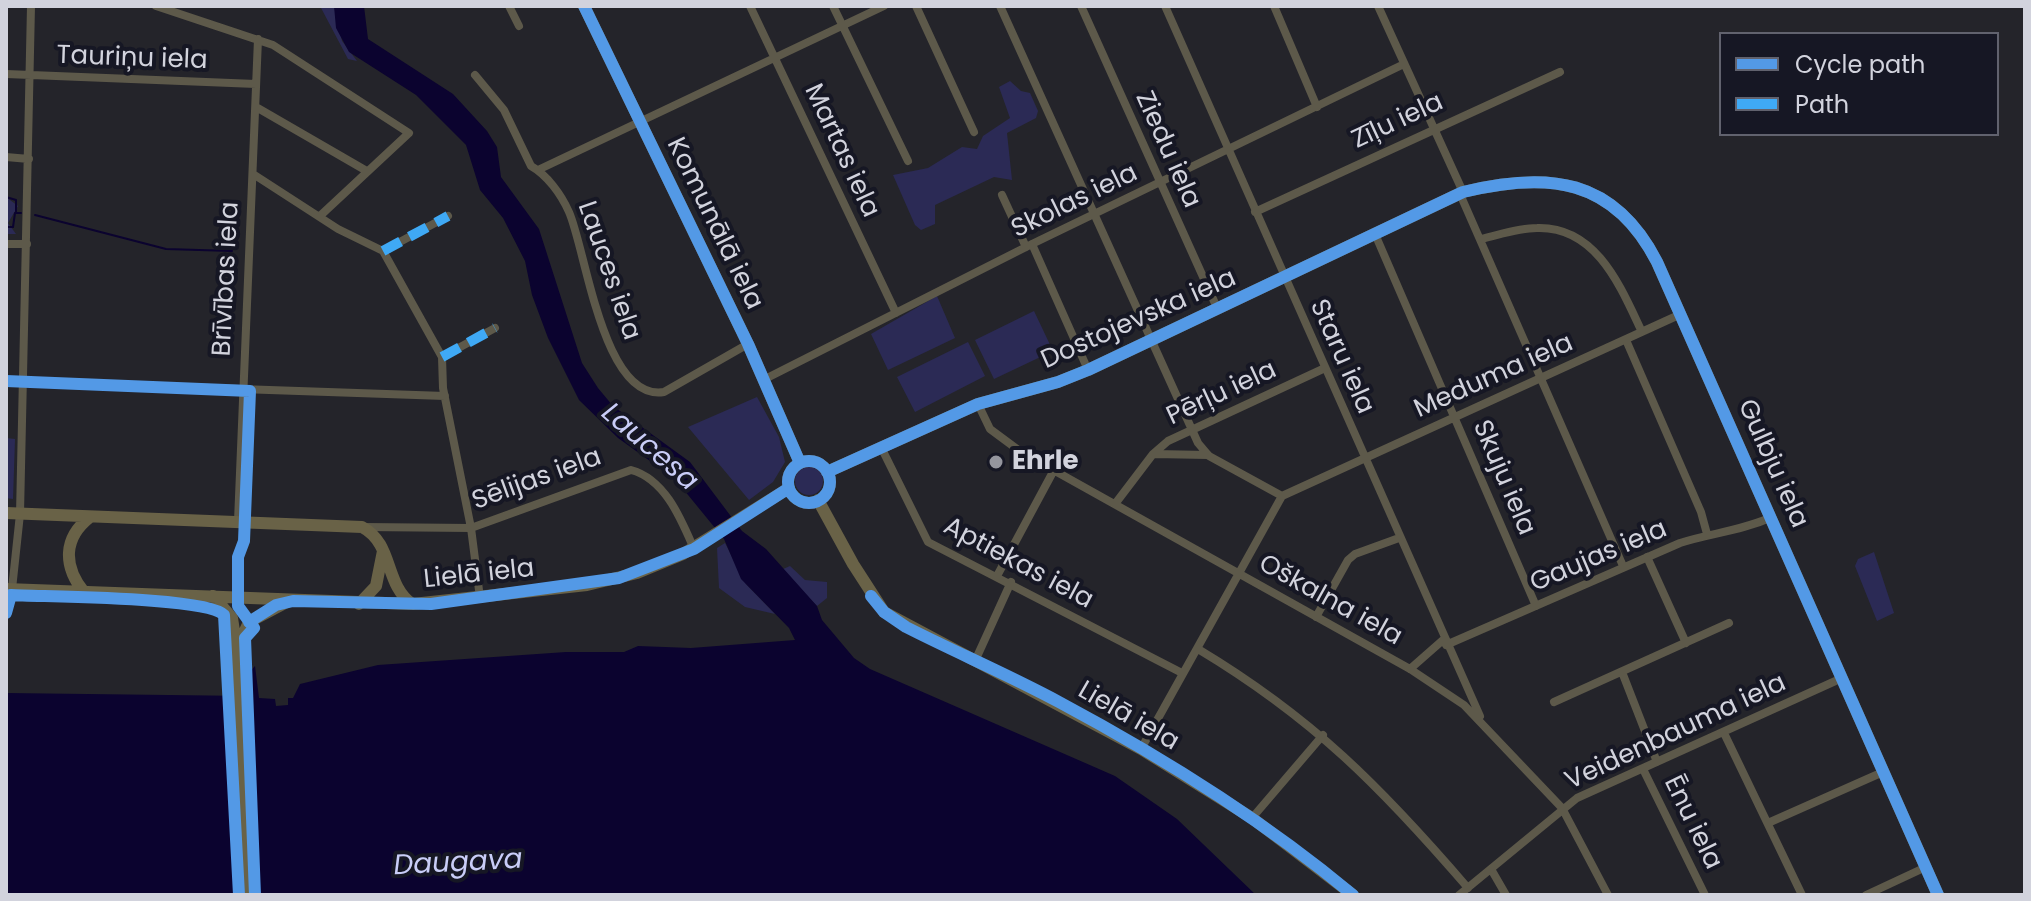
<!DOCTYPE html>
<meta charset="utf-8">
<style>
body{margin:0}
#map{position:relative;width:2031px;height:901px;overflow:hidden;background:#24242a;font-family:Poppins,sans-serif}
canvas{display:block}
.frame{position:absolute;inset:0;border:8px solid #d2d3dd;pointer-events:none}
.legend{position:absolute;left:1719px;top:32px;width:280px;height:104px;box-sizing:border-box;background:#161724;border:2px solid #61626e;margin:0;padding:10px 14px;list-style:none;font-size:24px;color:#d2d3dd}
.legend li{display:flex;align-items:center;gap:16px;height:40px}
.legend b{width:40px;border:2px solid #61626e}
</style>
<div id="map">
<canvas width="2031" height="901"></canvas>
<div class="frame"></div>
<ul class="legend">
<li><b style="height:10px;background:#5399e6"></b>Cycle path</li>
<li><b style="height:10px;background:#3fa9f5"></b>Path</li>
</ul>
</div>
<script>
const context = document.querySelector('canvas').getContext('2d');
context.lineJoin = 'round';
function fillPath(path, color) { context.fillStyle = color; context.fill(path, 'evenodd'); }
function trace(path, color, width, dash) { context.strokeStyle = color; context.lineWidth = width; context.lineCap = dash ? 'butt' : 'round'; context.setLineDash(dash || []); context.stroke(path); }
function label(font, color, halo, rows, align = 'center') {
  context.font = font + ' Poppins,sans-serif'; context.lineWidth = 8; context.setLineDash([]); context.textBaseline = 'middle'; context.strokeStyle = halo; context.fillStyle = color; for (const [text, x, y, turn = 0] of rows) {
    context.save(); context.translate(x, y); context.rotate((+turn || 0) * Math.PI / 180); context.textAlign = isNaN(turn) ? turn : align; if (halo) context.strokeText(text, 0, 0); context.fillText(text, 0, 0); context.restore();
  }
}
fillPath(new Path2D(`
 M320,6H334L342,41L357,61L348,59Z
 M1010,81L1021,91L1030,93L1038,111L1036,118L1007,133L1012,180L994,177L935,205V224L921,230L915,225L893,175L928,168L962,147L977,149L983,136L1010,118L999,87Z
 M6,197L18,206L8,223L16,234H6Z
 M937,296L955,338L888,370L871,334Z
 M1034,311L1053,351L994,379L975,340Z
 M968,342L985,376L915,412L897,377Z
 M757,397L779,437L785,462L773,482L749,500L688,427Z
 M6,438L15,439L13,499L6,498Z
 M795 481a14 14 0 1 1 28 0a14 14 0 1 1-28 0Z
 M725,543L746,584L775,614L745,607L719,588L717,548Z
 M1874,552L1894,613L1877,621L1855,566L1858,559Z
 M790,566L805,580L827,582V598L817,606L781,570Z`), '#2b2a55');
fillPath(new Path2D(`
 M334,6H364L368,39L453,94L487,131L497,147L501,177L539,229L582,363L598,388L613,406L690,462L742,531L766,549L817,606L822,620L854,658L870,669L1115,776L1177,819L1256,895H6V693L249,696L248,674L255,666L259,698L275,699L276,706L288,705V698H293L300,684L378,665L566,652H624L638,646L691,648L795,640L789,628L741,579L724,539L675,479L618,438L579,400L548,338L532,295L525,261L503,218L480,190L466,145L416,95L349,52L336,28Z`), '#0b032f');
fillPath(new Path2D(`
 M247,669L256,895H237L229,694L246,692Z`), '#24242a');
trace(new Path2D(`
 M6,197L16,200V212
 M35,215L166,249L232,251
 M6,227H13L15,213H21`), '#0b032f', 2);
trace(new Path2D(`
 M156,6L273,45L409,133L321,215
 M509,6L519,26
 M750,6L896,313
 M833,6L908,161
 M916,6L974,132
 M1000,6L1198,443L1209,456L1282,496
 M1081,6L1218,310
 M1165,6L1480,716
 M1274,6L1317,107
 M1378,6L1463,192
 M6,74L256,84
 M475,75L504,110L531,166C547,175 561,194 569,212C586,250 603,402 664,392L748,344
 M256,107L365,170
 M6,157L29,159
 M540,169L884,6
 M253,174L338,229L383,251L442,357L443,388L471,528L480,598
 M1460,194L1623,566
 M1002,195L1026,247
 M1255,212L1560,72
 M1375,234L1536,606
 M1481,239C1499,235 1518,228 1537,228C1597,226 1621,288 1642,332
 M6,244H27
 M1032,244L1088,370
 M383,251L448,216
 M1626,340L1701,512L1707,534
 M442,357L495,328
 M765,379L1032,244L1404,64
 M6,381L445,396
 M978,404L990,429L1021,452L1410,669L1464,705L1562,808L1608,895
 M881,447L928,542L1182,673
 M1154,454L1208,455
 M1115,504L1153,454L1168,441L1325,368
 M238,521L258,39
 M363,527L471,528L631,470C665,479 681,519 694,549
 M1647,557L1686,643
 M997,576L1054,470
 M6,613L12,589L20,514L31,6
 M1316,617L1348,560L1355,554L1399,538
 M1446,645L1680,543C1711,533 1741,531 1772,517
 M1198,649C1313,718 1381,787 1468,888
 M975,661L1011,582
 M1410,669L1443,640
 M1622,672L1657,762
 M1554,702L1729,623
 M1724,733L1802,895
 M1141,749L1282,496L1681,314
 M1643,769L1705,895
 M1252,818L1323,735
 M1768,823L1883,772
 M1491,869L1506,895
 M1459,895L1577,798L1842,678
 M1866,895L1926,867`), '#5d594a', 8);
trace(new Path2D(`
 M584,6L748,344L800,463`), '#615c47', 12);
trace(new Path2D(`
 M788 482a21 21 0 1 1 42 0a21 21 0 1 1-42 0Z
 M827,472L978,404L1058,382L1088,370L1463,192C1548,171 1614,178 1657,262L1938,895
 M818,500L853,564L884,612L1141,749L1252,818L1353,895
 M6,513L362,527C394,544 384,584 412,604
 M6,589L413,604L587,585L637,573L683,554L789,488
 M84,592C63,566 63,538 90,517
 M213,596L232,618L237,651L247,895
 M359,604L376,586L383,551
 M239,644L249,622L285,603`), '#696247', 12);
trace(new Path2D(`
 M383,251L448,216
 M442,357L495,328`), '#3fa9f5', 10, [20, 10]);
trace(new Path2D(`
 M584,6L748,344L800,463
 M6,381L250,391L244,541L238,557V606L254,628L245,638L255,895
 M788 482a21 21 0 1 1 42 0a21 21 0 1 1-42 0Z
 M827,472L978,404L1058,382L1088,370L1463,192C1548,171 1614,178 1657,262L1938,895
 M871,596L884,612L906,627C957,653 1009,675 1059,702C1162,757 1263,820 1353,895
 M6,613L11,595C45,597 208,597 224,615L239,895
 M249,622L276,605L293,601L431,604L619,578L694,549L789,488`), '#5399e6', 12);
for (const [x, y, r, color] of [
 [996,462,8,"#95969e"]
]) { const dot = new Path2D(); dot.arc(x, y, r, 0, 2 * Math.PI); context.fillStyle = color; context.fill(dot); trace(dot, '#161724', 3); }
label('26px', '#d2d3dd', '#161724', [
 ["Tauriņu iela",132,59,2],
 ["Zīļu iela",1398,122,-25],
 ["Ziedu iela",1167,150,66],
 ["Martas iela",841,151,65],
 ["Skolas iela",1075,202,-26],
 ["Komunālā iela",714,224,64],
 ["Lauces iela",608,271,71],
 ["Brīvības iela",227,279,-87],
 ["Dostojevska iela",1139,320,-24],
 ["Staru iela",1341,357,66],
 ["Meduma iela",1494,377,-24],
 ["Pērļu iela",1222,394,-25],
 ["Gulbju iela",1772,464,66],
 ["Skuju iela",1503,478,67],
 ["Sēlijas iela",537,480,-20],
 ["Gaujas iela",1599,557,-23],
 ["Aptiekas iela",1018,564,28],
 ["Lielā iela",479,575,-6],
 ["Oškalna iela",1330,601,29],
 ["Lielā iela",1128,717,30],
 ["Veidenbauma iela",1676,733,-25],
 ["Ēnu iela",1692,823,64]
]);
label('bold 26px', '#d2d3dd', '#161724', [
 ["Ehrle",1012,462]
], 'left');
label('italic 28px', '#c9cdf7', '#161724', [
 ["Laucesa",649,448,41],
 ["Daugava",458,864,-3]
]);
</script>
